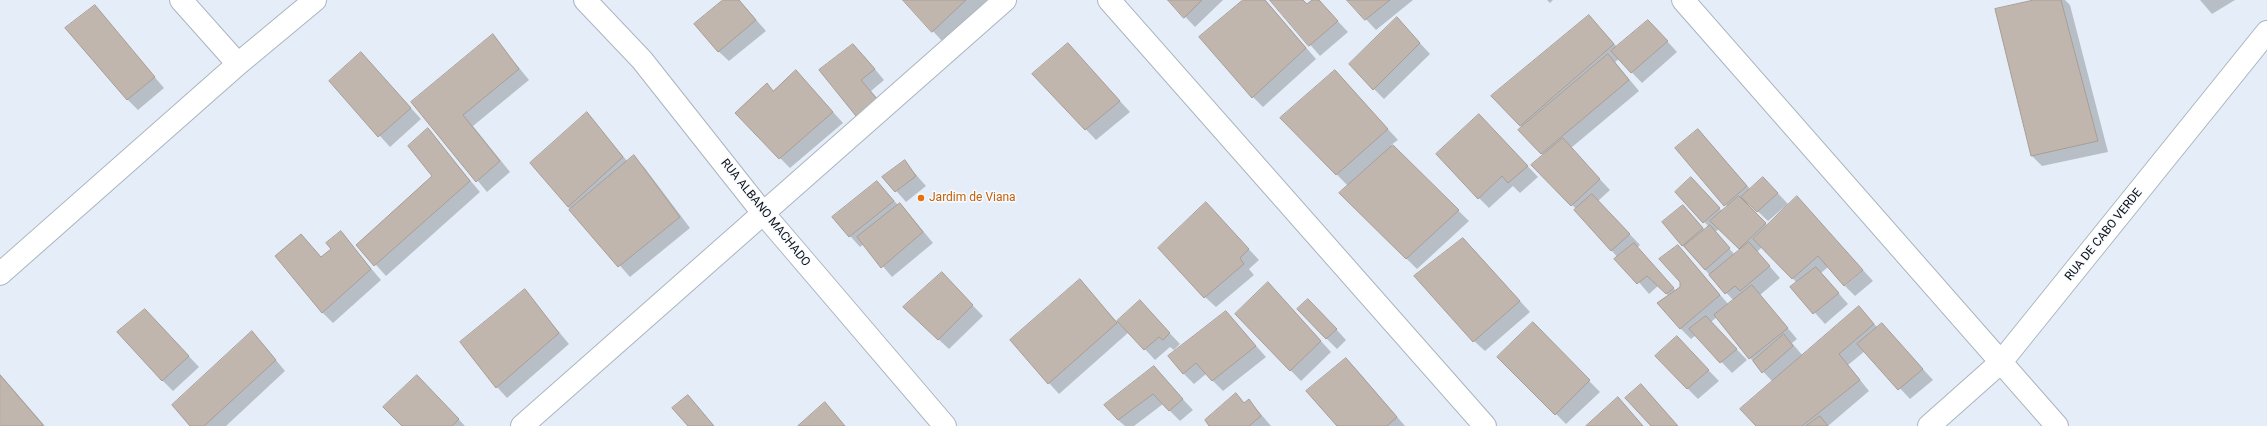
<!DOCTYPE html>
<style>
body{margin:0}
canvas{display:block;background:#e5eef8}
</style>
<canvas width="2267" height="426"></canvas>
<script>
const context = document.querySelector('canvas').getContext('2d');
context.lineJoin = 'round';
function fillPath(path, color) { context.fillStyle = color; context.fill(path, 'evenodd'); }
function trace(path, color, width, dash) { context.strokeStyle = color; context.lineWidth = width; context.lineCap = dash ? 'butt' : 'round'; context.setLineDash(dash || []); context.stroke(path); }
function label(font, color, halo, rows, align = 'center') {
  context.font = font + ' Roboto,sans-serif'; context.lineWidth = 3; context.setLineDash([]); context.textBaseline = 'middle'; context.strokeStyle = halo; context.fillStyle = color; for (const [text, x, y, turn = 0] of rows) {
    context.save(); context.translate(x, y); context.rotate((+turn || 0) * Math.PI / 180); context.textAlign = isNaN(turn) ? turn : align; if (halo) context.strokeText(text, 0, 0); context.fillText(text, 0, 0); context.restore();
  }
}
fillPath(new Path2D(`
 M724,0H739L766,31L729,61L718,51Z
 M904,0H987L943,42Z
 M1169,0H1223L1195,27Z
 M1245,0H1265L1316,59L1263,107L1253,97Z
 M1271,0H1303L1308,5L1313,0H1318L1348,32L1320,56Z
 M1348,0H1413L1376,30Z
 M1547,0H1553L1550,3Z
 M2038,0H2065L2070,5L2108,152L2042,166L2032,156Z
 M2200,0H2235L2212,14Z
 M95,7L164,88L138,110L127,99Z
 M1589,16L1617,47L1658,31L1677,52L1642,83L1619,59L1615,62L1639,91L1571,148L1610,190L1598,201L1640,245L1637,248L1676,291L1681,287L1678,246L1729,305L1734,301L1682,245L1683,206L1705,230L1709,227L1676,192L1701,189L1722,211L1727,207L1698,130L1751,190L1774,189L1788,204L1768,221L1749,203L1747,205L1768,226L1797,198L1828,267L1821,273L1848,304L1825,324L1792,287L1797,283L1762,247L1757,252L1780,278L1760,295L1797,339L1792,343L1803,356L1859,308L1878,328L1892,335L1933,380L1910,399L1865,351L1848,365L1869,391L1828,426H1757L1773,382L1750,358L1717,317L1711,322L1747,360L1732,373L1696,335L1691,339L1680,328L1669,296L1658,286L1649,294L1576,209L1533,165L1544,156L1519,130L1522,127L1492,96ZM1719,229L1741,250L1735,255L1715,232Z
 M1397,18L1430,54L1384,99L1374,89Z
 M493,36L529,80L473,126L510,172L487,192L413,102Z
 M1078,55L1130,112L1096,140L1033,74Z
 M864,56L884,80L871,91L887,110L867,126L857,115Z
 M371,64L421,119L390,147L330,81Z
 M806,82L843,123L790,168L780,158L767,85L774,92Z
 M1345,82L1398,140L1391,145L1469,221L1417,269L1340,193L1348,186L1282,118Z
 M587,114L628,162L634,157L644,167L690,228L630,277L568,207Z
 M1490,126L1538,177L1520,193L1513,186L1489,208L1479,198Z
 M428,130L480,192L386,276L358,245L434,176Z
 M904,161L926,186L906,202L884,177Z
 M877,182L898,205L900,204L910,215L933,243L892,277L864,244L860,247L833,217Z
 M1216,214L1259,260L1249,269L1254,275L1216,307L1205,297Z
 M341,233L381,280L333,323L322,312L301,235L322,258L332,249Z
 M1473,249L1530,312L1485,351L1474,341Z
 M1863,270L1873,281L1855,296L1845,286Z
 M1080,281L1117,322L1140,302L1180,344L1174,350L1170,347L1155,360L1129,332L1059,394L1049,383Z
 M952,284L983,316L949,349L915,318Z
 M524,290L569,344L507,398L497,387Z
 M1278,294L1331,352L1301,381L1236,314Z
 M1319,310L1346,340L1337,349L1326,338Z
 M1226,312L1266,357L1223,391L1206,374L1194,384L1183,373Z
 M156,321L199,367L173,391L162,380Z
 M1533,324L1600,392L1566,424L1499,357Z
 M1677,338L1719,381L1698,399L1687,388Z
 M262,343L285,371L226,426H191Z
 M1346,359L1357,370L1405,426H1339Z
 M1154,368L1193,410L1180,421L1163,404L1134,426H1125L1118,420Z
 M0,374L45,426H0Z
 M428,387L465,426H403Z
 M1236,395L1245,404L1249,400L1271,426H1211Z`), '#0003');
const building = new Path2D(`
 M723,0H739L756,20L718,52L694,24Z
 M903,0H966L932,32Z
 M1168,0H1202L1184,18Z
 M1243,0H1265L1306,48L1252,98L1199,37Z
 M1270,0H1303L1307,4L1312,0H1319L1338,21L1309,46Z
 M1347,0H1390L1365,20Z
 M2034,0H2061L2098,141L2031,156L1995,9Z
 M95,5L155,77L127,100L65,28Z
 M1589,15L1614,44L1520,126L1491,96Z
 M1397,17L1420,43L1373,90L1349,64Z
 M1648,20L1668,41L1631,73L1611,51Z
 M493,34L519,69L463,115L500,161L476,182L411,102Z
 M1068,43L1120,101L1085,130L1032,74Z
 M853,44L875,69L861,80L877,99L856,116L819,70Z
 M361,52L411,108L378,137L329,81Z
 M1608,54L1629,80L1541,154L1518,130Z
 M796,70L833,112L779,159L735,113L767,83L773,91Z
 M1335,70L1388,129L1336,175L1280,118Z
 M587,112L623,157L568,207L530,163Z
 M1479,114L1528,166L1508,183L1502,176L1478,199L1436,154Z
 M428,128L470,181L374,266L356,245L432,176L408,146Z
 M1698,129L1747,186L1724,206L1675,148Z
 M1563,138L1600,179L1571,206L1531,165Z
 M1393,145L1459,210L1406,259L1339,193Z
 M634,155L680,217L618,267L569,210Z
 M905,160L916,176L895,192L882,177Z
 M1691,177L1720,208L1703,223L1675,192Z
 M1763,177L1778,193L1757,212L1741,197Z
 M877,181L894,201L849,237L832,217Z
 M1592,194L1630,234L1611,251L1574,210Z
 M1739,196L1766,223L1739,249L1710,221Z
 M1797,196L1863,270L1844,286L1818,256L1792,279L1753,239Z
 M1206,202L1249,249L1240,258L1244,264L1204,298L1158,248Z
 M900,203L923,232L881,268L857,237Z
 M1683,205L1703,228L1682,246L1662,222Z
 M1710,225L1730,248L1705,270L1684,246Z
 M341,231L371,269L322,313L275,256L301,234L321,257L331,249L326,243Z
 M1463,238L1520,301L1473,342L1414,276Z
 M1749,242L1770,266L1740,291L1735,286L1725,294L1709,275Z
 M1634,243L1674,288L1666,294L1647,276L1637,284L1614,259Z
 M1678,245L1720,295L1680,329L1657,303L1680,287V282L1659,259Z
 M1816,267L1839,293L1813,314L1790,287Z
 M942,272L973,305L938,340L903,307Z
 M1080,279L1117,323L1048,384L1010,340Z
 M1268,282L1321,341L1290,371L1235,314Z
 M1752,285L1788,328L1749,359L1714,315Z
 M525,289L559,333L496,388L460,342Z
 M1308,299L1337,329L1326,339L1297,309Z
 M1140,300L1170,333L1163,340L1159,337L1144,350L1117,321Z
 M1859,306L1874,324L1839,354L1860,380L1802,426H1756L1740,409Z
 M145,309L189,356L162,381L117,332Z
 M1226,311L1256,346L1212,381L1196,363L1183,374L1168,356Z
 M1706,316L1737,349L1720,363L1689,329Z
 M1533,322L1590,380L1555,415L1497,357Z
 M1882,323L1923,369L1898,390L1857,344Z
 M252,331L276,360L204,426H190L172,405Z
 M1784,334L1793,346L1762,373L1753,361Z
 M1677,336L1709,370L1687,389L1655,356Z
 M1346,358L1397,417L1387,426H1337L1306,391Z
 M1154,366L1183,399L1169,411L1153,394L1118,420L1104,405Z
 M0,375L43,425L42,426H0Z
 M417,375L459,419L452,426H402L383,407Z
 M1641,384L1678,426H1651L1625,398Z
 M1236,393L1244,403L1249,399L1261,416L1249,426H1209L1205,420Z
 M688,395L714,426H688L672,408Z
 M1618,397L1643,426H1586Z
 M825,402L845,426H798Z
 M1820,416L1828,426H1806Z`);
fillPath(building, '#c1b6ae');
trace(building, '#a89d96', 1);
const street = new Path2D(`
 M181,0L238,64
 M585,0L642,60L763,213L945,426
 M1109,0L1485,426
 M1683,0L2057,426
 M0,274L238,64L315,0
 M522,426L1005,0`);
const secondary = new Path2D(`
 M1929,426L2001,362L2267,32`);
trace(street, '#abb5be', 24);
trace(secondary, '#abb5be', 24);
trace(street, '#fff', 22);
trace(secondary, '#fff', 22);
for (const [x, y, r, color] of [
 [921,198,4,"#e8710a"]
]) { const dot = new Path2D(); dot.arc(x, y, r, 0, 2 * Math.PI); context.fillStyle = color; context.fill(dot); trace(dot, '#f7fbff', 1.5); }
label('12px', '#c56008', '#f7fbff', [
 ["Jardim de Viana",929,198]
], 'left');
label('12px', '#0c0f12', '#f7fbff', [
 ["RUA ALBANO MACHADO",765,213,51],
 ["RUA DE CABO VERDE",2104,235,-51]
]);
</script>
